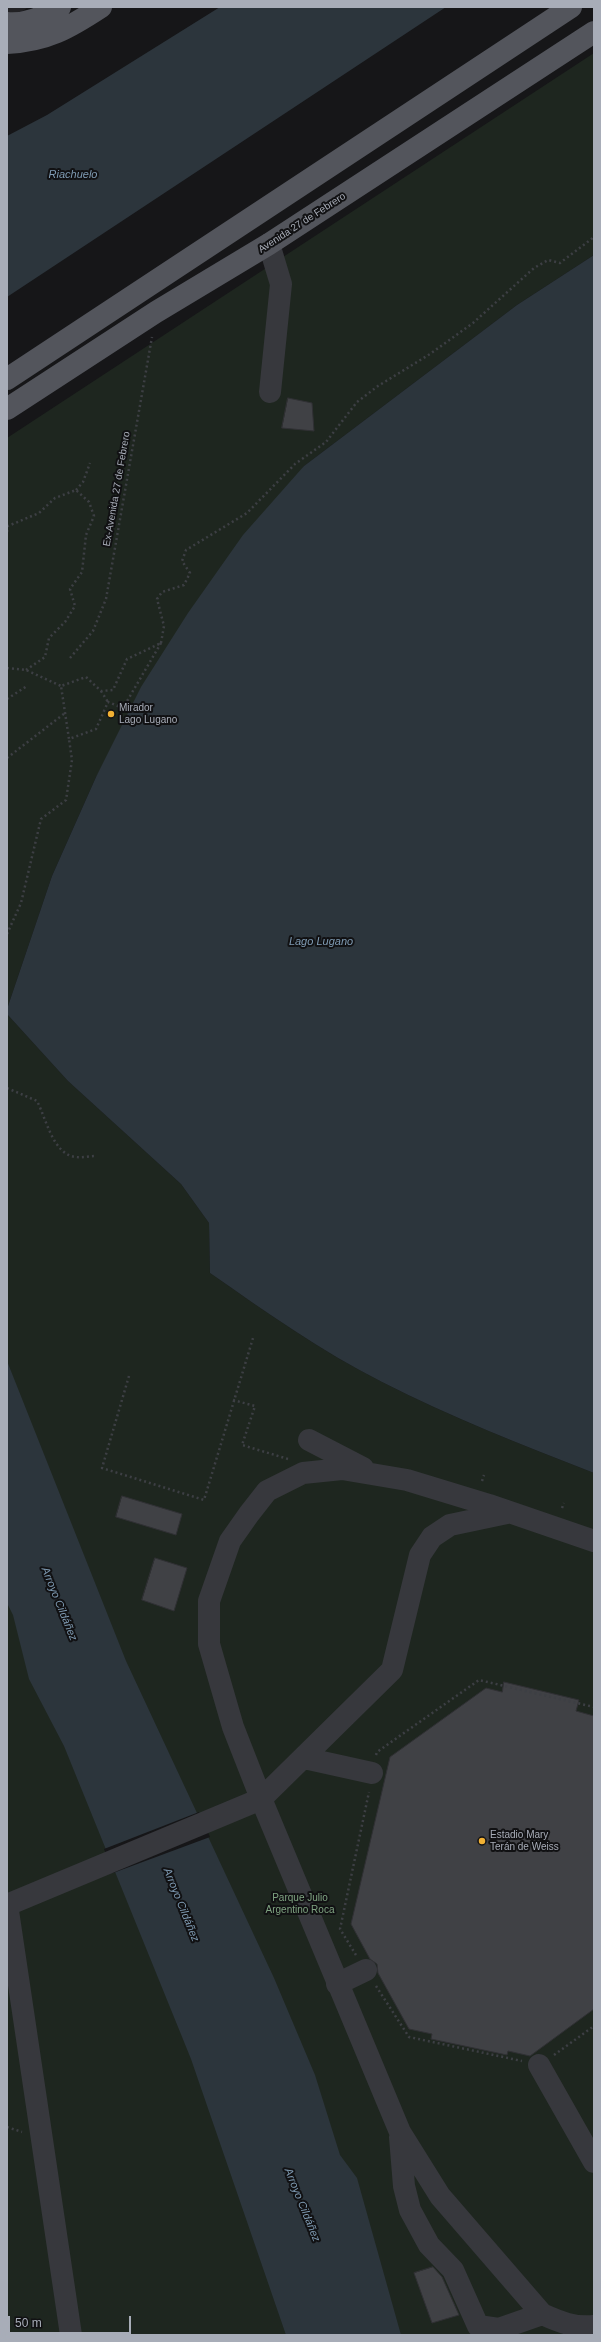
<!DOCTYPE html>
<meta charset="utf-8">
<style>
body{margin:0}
#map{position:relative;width:601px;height:2342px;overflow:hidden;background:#161618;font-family:Helvetica,sans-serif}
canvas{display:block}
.frame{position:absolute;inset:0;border:8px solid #a8adb8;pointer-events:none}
.scale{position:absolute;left:8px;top:2316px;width:123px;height:18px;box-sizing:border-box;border:2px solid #a8adb8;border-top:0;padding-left:5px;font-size:12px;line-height:14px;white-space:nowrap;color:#a8adb8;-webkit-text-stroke:3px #111113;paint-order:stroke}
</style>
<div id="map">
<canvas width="601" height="2342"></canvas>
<div class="frame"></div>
<div class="scale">50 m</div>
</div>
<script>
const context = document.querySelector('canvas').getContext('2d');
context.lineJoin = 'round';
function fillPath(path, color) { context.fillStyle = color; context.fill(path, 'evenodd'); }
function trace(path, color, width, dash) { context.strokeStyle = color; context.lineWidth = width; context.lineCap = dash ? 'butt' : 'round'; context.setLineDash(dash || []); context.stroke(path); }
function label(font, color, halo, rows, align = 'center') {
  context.font = font + ' Helvetica,sans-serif'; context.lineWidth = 4; context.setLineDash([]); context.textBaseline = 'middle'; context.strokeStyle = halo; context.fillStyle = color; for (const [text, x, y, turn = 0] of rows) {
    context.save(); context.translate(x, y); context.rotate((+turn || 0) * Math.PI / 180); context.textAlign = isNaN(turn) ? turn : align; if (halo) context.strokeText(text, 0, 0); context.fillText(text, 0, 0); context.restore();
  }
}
fillPath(new Path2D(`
 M7,7H28L19,14L7,12Z`), '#222225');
fillPath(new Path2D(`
 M594,53V255L517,305L304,466L96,777L52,876L7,1009V438Z
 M7,1014L68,1081L181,1184L209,1223L210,1273C266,1312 321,1351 382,1382C450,1417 523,1445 594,1473V2335H7Z`), '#1e261f');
fillPath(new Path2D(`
 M220,7H446L7,297V136L47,115Z
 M594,255V1473C523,1445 450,1417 382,1382C321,1351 266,1312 210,1273L209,1223L181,1184L68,1081L7,1014V1009L52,876L96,777L141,687L188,613L243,535L304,466L517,305Z
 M7,1361L126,1661L274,1978L315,2075L340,2155L357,2178L401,2335H286L191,2059L64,1746L29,1679L13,1615L7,1603Z`), '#2c353c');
fillPath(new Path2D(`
 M199,1812L210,1837L113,1873L104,1849Z`), '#161618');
const building = new Path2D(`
 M288,398L312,403L314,431L282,428Z
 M122,1496L182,1514L176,1535L116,1517Z
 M155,1558L187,1568L174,1611L142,1600Z
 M504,1682L579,1700L576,1711L594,1716V2009L530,2056L508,2051L507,2055L431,2039L432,2034L409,2029L378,1973L377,1964L370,1959L351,1924L390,1757L486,1688L502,1692Z
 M433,2267L442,2277L459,2315L432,2323L414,2273Z`);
fillPath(building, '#404145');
trace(building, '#303034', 1);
trace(new Path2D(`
 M76,490L83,482L90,463
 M7,532L8,526L39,513L55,498L76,490L89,502L94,516L86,535L82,572L70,589L75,606L65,622L49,638L45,657L26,670
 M161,643L164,626L157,599L162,592L184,585L190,573L182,561L186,550L247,513L295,464L326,442L357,402L378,386L430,354L473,323L534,268L548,260L560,263L594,237
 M161,643L123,708L108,702L96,729L69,739L61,686L86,677L101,691L113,690L127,659Z
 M70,658L93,631L106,599L152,337
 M7,668L26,670L61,686
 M101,691L108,702
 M7,699L27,686
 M7,758L65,713
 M7,934L21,903L41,819L66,800L72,760L69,739
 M7,1088L37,1101C46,1118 53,1155 76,1157C82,1158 89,1156 95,1156
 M129,1376L102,1468L204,1500L253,1338
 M233,1400L255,1406L242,1445L288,1459
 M482,1481L484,1475
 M562,1508L564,1503
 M376,1755L377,1752L479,1680L594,1707
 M356,1955L340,1929L369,1792
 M376,1986L409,2037L522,2061
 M554,2055L594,2026
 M7,2127L22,2132`), '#3d3f44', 2.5, [2, 3]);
trace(new Path2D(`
 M269,244L281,284L270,392
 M309,1440L363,1468
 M594,1541L489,1505L407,1480L342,1469L303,1473L267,1491L249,1514L230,1541L209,1601V1644L233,1727L262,1801L400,2132L440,2196L542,2314C560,2322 574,2328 594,2326
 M304,1758L372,1773
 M7,1904L71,2335
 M7,1905L261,1799L392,1670L420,1555L432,1537L450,1525L507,1513
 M337,1984L366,1970
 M539,2065L594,2162
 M400,2137L404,2186L410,2210L429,2245L453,2270L478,2326L499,2329L542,2314`), '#37383d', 22);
trace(new Path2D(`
 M7,23C26,25 44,17 60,7
 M7,43C47,41 69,28 101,7
 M7,379L571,7
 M7,409L156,312L269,244L594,32`), '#53555c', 22);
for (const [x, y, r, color] of [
 [111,714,4,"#f2b134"],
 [482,1841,4,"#f2b134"]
]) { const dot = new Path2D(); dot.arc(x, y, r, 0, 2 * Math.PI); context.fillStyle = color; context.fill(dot); trace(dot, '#111113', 1.5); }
label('10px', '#a8adb8', '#111113', [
 ["Avenida 27 de Febrero",302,223,-33],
 ["Ex-Avenida 27 de Febrero",117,489,-80]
]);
label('10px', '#a8adb8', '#111113', [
 ["Mirador",119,708],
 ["Lago Lugano",119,720],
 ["Estadio Mary",490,1835],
 ["Terán de Weiss",490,1847]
], 'left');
label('10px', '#7fa381', '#111113', [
 ["Parque Julio",300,1898],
 ["Argentino Roca",300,1910]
]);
label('italic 11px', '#7f9bb3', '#111113', [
 ["Riachuelo",73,175],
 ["Lago Lugano",321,942],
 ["Arroyo Cildáñez",59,1604,68],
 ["Arroyo Cildáñez",181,1905,68],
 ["Arroyo Cildáñez",302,2205,68]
]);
</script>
